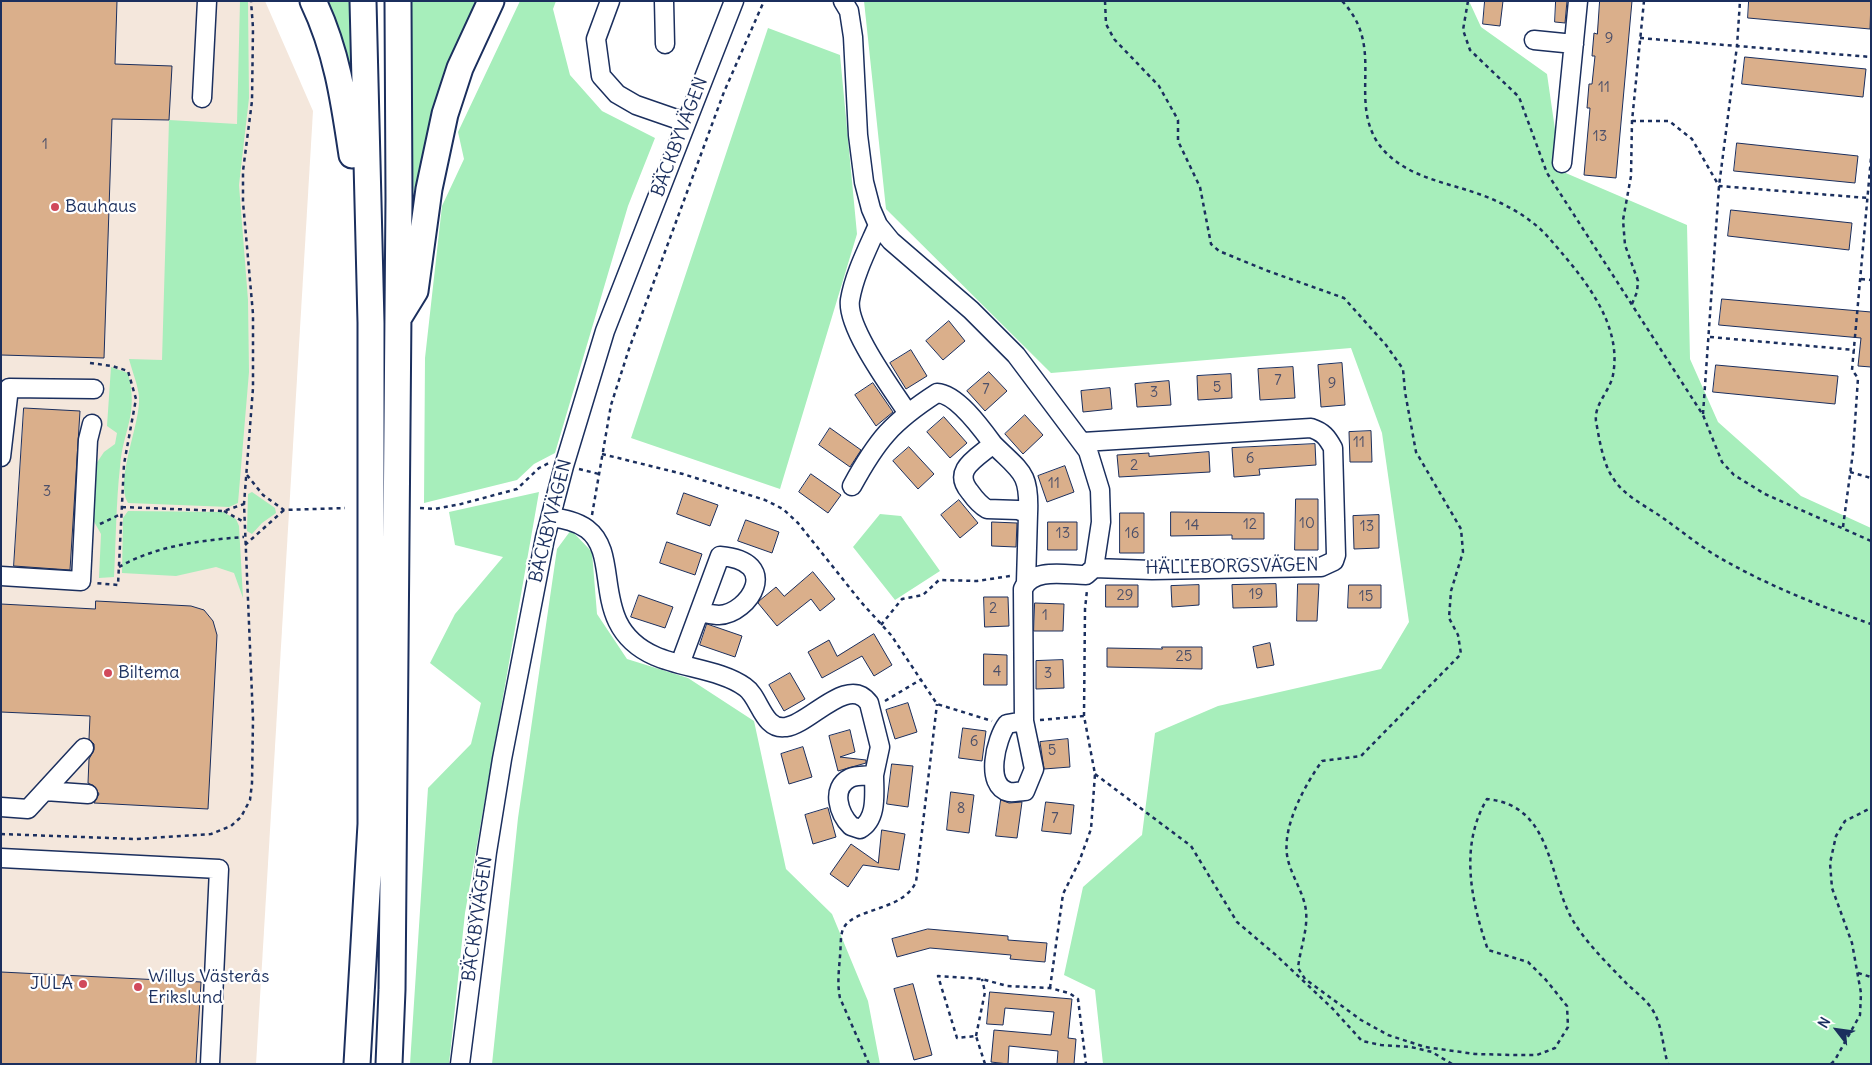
<!DOCTYPE html>
<meta charset="utf-8">
<style>
body{margin:0}
#map{position:relative;width:1872px;height:1065px;overflow:hidden;background:#fff;font-family:Delius,sans-serif}
canvas{display:block}
.frame{position:absolute;inset:0;border:2px solid #1b2f5e;pointer-events:none}
.north{position:absolute;left:1812px;top:1005px;width:50px;height:50px;-webkit-text-stroke:4px #fff;paint-order:stroke;rotate:300deg;font-size:14px;font-weight:700;line-height:20px;text-align:center;color:#1b2f5e}
.north::after{content:'';display:block;margin:auto;width:18px;height:22px;background:#1b2f5e;clip-path:polygon(50% 0,100% 100%,50% 72%,0 100%)}
</style>
<div id="map">
<canvas width="1872" height="1065"></canvas>
<div class="frame"></div>
<div class="north">N</div>
</div>
<script>
const context = document.querySelector('canvas').getContext('2d');
context.lineJoin = 'round';
function fillPath(path, color) { context.fillStyle = color; context.fill(path, 'evenodd'); }
function trace(path, color, width, dash) { context.strokeStyle = color; context.lineWidth = width; context.lineCap = dash ? 'butt' : 'round'; context.setLineDash(dash || []); context.stroke(path); }
function label(font, color, halo, rows, align = 'center') {
  context.font = font + ' Delius,sans-serif'; context.lineWidth = 4.5; context.setLineDash([]); context.textBaseline = 'middle'; context.strokeStyle = halo; context.fillStyle = color; for (const [text, x, y, turn = 0] of rows) {
    context.save(); context.translate(x, y); context.rotate((+turn || 0) * Math.PI / 180); context.textAlign = isNaN(turn) ? turn : align; if (halo) context.strokeText(text, 0, 0); context.fillText(text, 0, 0); context.restore();
  }
}
fillPath(new Path2D(`
 M1,1H265L313,111L256,1064H1Z`), '#f4e7dc');
fillPath(new Path2D(`
 M240,1L248,2L249,98L239,185L248,300L249,372L238,503L229,507L128,503C114,481 141,423 139,397C138,385 132,371 129,359L162,360L169,120L237,124Z
 M323,1H350L351,69L335,25Z
 M409,1H484L414,211Z
 M520,1H556L553,9L570,75L602,111L655,138L628,206L555,453L534,464L517,480L424,503L425,358L442,206L464,159L458,132Z
 M864,1H1469L1481,27L1547,74L1561,171L1687,225L1690,359L1718,422L1801,496L1871,528V1064H1103L1095,990L1064,975L1083,887L1142,835L1155,733L1218,706L1381,669L1409,622L1382,433L1351,348L1051,373L886,209Z
 M768,28L840,55L857,234L780,489L631,438Z
 M111,367L128,373C139,415 123,429 120,467C116,503 116,541 114,577L99,578L101,534L92,518L94,467L104,452L115,444L117,433L107,426Z
 M252,492L275,508L276,513L262,523L252,534L247,531L248,494Z
 M539,492L465,913L449,1064H410L428,788L471,744L481,703L430,663L455,614L503,557L455,545L449,512Z
 M128,511L223,512L236,519L239,526L243,598L234,573L216,567L176,576L122,573L123,518Z
 M880,514L901,516L940,571L895,600L853,547Z
 M571,530L592,552L597,614L627,659L688,678L754,721L786,869L832,914L868,1001L880,1064H492L518,818L557,549Z`), '#a7eebb');
const building = new Path2D(`
 M1,1H117L115,64L172,66L169,120L112,119L104,358L1,355Z
 M1485,1H1503L1500,26L1483,24Z
 M1556,1H1567L1565,23L1555,22Z
 M1600,1H1632L1616,178L1584,175L1590,108H1587L1589,84H1592L1595,56H1592L1594,33L1597,34Z
 M1749,1H1871L1870,29L1748,18Z
 M1745,57L1866,69L1863,97L1742,84Z
 M1737,143L1858,156L1855,183L1734,171Z
 M1731,210L1852,223L1849,250L1728,236Z
 M1722,299L1871,312V367L1858,366L1861,338L1719,325Z
 M949,321L965,341L943,360L926,341Z
 M911,350L927,376L906,389L890,363Z
 M1342,363L1345,405L1321,407L1318,365Z
 M1716,365L1838,376L1835,404L1713,392Z
 M1293,367L1295,398L1260,400L1258,369Z
 M989,372L1007,391L985,411L967,391Z
 M1231,374L1232,398L1198,400L1197,376Z
 M1169,381L1171,405L1137,407L1135,384Z
 M873,383L893,412L876,426L855,395Z
 M1110,388L1112,409L1083,412L1081,391Z
 M24,408L80,411L70,570L14,566Z
 M1025,415L1043,435L1023,454L1005,434Z
 M944,417L967,443L950,458L927,432Z
 M830,428L861,450L850,467L819,445Z
 M1371,431L1372,462H1350L1349,432Z
 M1315,444L1316,465L1259,469L1260,475L1234,477L1232,448Z
 M909,447L934,474L918,489L893,461Z
 M1209,452L1210,472L1119,477L1117,455L1149,453V456Z
 M1065,466L1074,492L1047,502L1038,476Z
 M811,474L841,495L828,513L799,492Z
 M684,493L718,505L710,526L677,514Z
 M1296,499H1318V550H1295Z
 M959,500L978,523L960,538L941,515Z
 M1171,512L1264,513V539H1232V535L1171,536Z
 M1120,513H1144V553H1120Z
 M1379,515V548L1354,549L1353,516Z
 M746,520L779,532L772,553L738,541Z
 M992,522L1017,523L1016,547L992,546Z
 M1048,522H1077V550H1048Z
 M667,542L702,554L695,575L660,563Z
 M813,572L835,599L820,611L811,599L777,626L758,603L759,601L776,587L784,596Z
 M1276,584L1277,607L1233,608L1232,585Z
 M1298,584H1319L1317,621H1297Z
 M1106,585H1138V607H1106Z
 M1199,585V605L1172,607L1171,586Z
 M1349,585H1381V608H1348Z
 M639,595L673,607L665,628L631,617Z
 M984,597H1008L1009,626L985,627Z
 M96,601L191,606L204,610L213,621L217,635L208,809L94,803L99,794L94,786L88,783L89,759L94,750V744L89,739L90,716L1,712V604L95,609Z
 M1035,603L1064,604L1063,631H1034Z
 M707,624L742,636L735,657L700,645Z
 M874,634L892,665L874,676L862,656L822,678L808,652L829,640L837,656Z
 M1270,643L1274,665L1257,668L1253,647Z
 M1162,647H1202V669L1107,667V648L1162,649Z
 M984,654L1007,655V685H984Z
 M1063,660L1064,688L1036,689V661Z
 M790,673L805,699L784,711L769,685Z
 M908,703L917,732L895,739L886,710Z
 M963,728L986,731L982,761L959,758Z
 M850,730L855,752L840,757L866,760V763L838,771L829,736Z
 M1068,739L1070,767L1044,769L1040,742Z
 M803,747L812,777L789,784L781,754Z
 M892,764L913,766L908,807L887,804Z
 M951,792L974,795L969,833L947,830Z
 M1001,800L1009,803L1022,802L1017,838L996,836Z
 M1046,802L1074,805L1071,834L1042,831Z
 M828,808L836,837L813,844L805,815Z
 M882,830L905,834L899,870L863,865L848,887L830,874L851,844L878,863Z
 M928,929L1008,936V940L1047,943L1045,962L1010,959L1011,955L930,948L897,957L892,939Z
 M1,972L201,982L196,1064H1Z
 M913,984L932,1055L914,1060L894,989Z
 M990,992L1072,999L1068,1038L1076,1039L1074,1064H1057L1058,1051L1009,1046L1008,1064L991,1062L994,1030L1051,1035L1054,1012L1005,1008L1003,1025L987,1024Z`);
fillPath(building, '#daaf8b');
trace(building, '#1b2f5e', 1);
const minor = new Path2D(`
 M610,1L596,39L601,76L617,94L636,105L685,122
 M664,1L665,44
 M843,1L849,11L853,37L858,135L864,182L871,209L878,225L891,241L971,310L1016,355L1088,451L1100,490L1101,522L1094,568L1152,570L1321,567L1334,561L1336,555L1333,448C1327,437 1323,432 1311,428L1083,442
 M1534,40L1574,44
 M202,98L207,1
 M1562,163L1578,1
 M878,225C868,248 854,275 850,300C846,327 892,389 907,412
 M1,457L9,388L94,389
 M852,486C877,440 892,422 937,393C957,394 982,429 993,444C977,458 951,470 970,492C975,499 980,505 987,509L1018,510L1028,514C1030,472 1021,472 993,444
 M551,517C563,519 576,521 587,529C623,556 587,626 655,656C682,668 722,670 745,687C760,697 763,731 786,727C810,724 848,674 869,703L880,747L874,775C867,776 857,775 850,778C830,788 839,814 851,826L860,829C878,819 874,792 874,775
 M1,576L81,581L88,440L92,424
 M1026,582L1028,514
 M680,664L720,556C783,561 749,614 719,615C713,615 706,613 700,612
 M1024,721L1007,724C996,738 984,786 1009,792C1013,793 1020,791 1025,791L1034,769L1024,721L1023,589C1032,567 1067,575 1086,575L1094,568
 M45,791L88,794
 M1,807L28,809L84,748
 M1,858L219,869L210,1064
 M460,1064L487,852L502,759L545,538L564,466L605,331L734,1`);
const highway = new Path2D(`
 M313,1C337,51 344,101 352,155
 M399,317L415,291L429,189L445,114L460,68L491,1
 M357,1064L371,824V323L363,1
 M389,1064L392,990L399,199L398,1`);
trace(minor, '#1b2f5e', 21);
trace(highway, '#1b2f5e', 29);
trace(new Path2D(`
 M1105,1L1106,24L1114,39L1159,86L1178,120V141L1200,187L1211,244L1219,251L1268,271L1344,298L1386,345L1403,369L1405,392L1416,452L1461,529L1463,552L1451,591L1449,618L1458,635L1461,654L1361,756L1322,761C1305,785 1280,829 1288,860C1292,877 1304,893 1306,911C1308,930 1300,949 1298,968L1305,979L1361,1020L1388,1035L1425,1047L1475,1054L1514,1055H1537L1555,1048L1568,1027L1567,1006L1546,980L1528,962L1488,950C1471,901 1459,846 1487,799C1555,806 1547,880 1575,924C1589,946 1610,966 1628,985C1636,992 1646,1000 1652,1009C1663,1026 1662,1045 1668,1064
 M1342,1C1385,46 1350,95 1376,140C1396,172 1434,180 1467,190C1496,199 1528,214 1549,238C1581,275 1623,322 1613,375C1610,391 1594,404 1596,421C1599,438 1603,464 1613,478C1624,496 1646,506 1663,518C1680,530 1697,544 1715,555C1764,584 1817,605 1871,624
 M1468,1L1463,30L1470,50L1519,97L1547,173L1703,415L1722,462L1734,475L1765,494L1871,541
 M1640,38L1871,57
 M1632,121H1669L1692,139L1719,186L1868,198
 M1861,279L1871,280
 M1632,304L1637,292L1638,281L1625,245L1623,220L1631,176L1632,121L1644,1
 M1710,337L1855,350
 M90,363L112,366L128,371L136,399L124,464L118,585L95,583
 M1703,414L1719,186L1737,46L1740,1
 M602,454L683,474L765,500L783,509L798,523L861,602L891,635L937,704L992,721
 M579,469L599,474
 M1850,472L1871,478
 M247,475L263,495L284,510L345,508
 M122,507L224,511L244,504
 M420,508L435,509L461,504L517,489L539,468L549,463
 M224,511L244,522
 M592,515L611,405L629,349L724,92L764,1
 M100,524L121,514
 M1843,527L1853,452L1858,378L1852,370L1871,158
 M245,545L284,510
 M119,567C155,546 202,540 244,537
 M881,625L902,599L923,595L939,580L977,581L1010,576
 M885,701L920,680
 M1040,720L1084,716
 M1095,774L1191,846L1237,922L1277,956L1332,1008L1362,1041L1381,1045L1411,1047L1432,1052L1452,1064
 M1,834L136,839L211,834L231,826L241,817L250,800L252,783L253,719L244,504L253,388V314L243,202V171L252,101L253,28L251,1
 M1858,973L1871,977
 M1050,988L1063,894L1079,862L1091,829L1095,774L1084,716L1085,609L1087,590
 M976,1036L985,992L982,979
 M869,1064L840,998C837,984 839,970 840,956C841,947 840,937 843,929C854,907 902,912 916,882L937,704
 M985,1064L976,1036L957,1038L938,976L982,979L1007,986L1050,988L1069,993L1078,999L1086,1064
 M1831,1064L1835,1060L1860,1015L1861,993L1852,943L1832,888L1830,863L1836,836L1845,821L1871,808`), '#1b2f5e', 2.5, [4, 4]);
trace(minor, '#fff', 18);
trace(highway, '#fff', 25);
for (const [x, y, r, color] of [
 [55,207,5,"#d1495b"],
 [108,673,5,"#d1495b"],
 [83,984,5,"#d1495b"],
 [138,987,5,"#d1495b"]
]) { const dot = new Path2D(); dot.arc(x, y, r, 0, 2 * Math.PI); context.fillStyle = color; context.fill(dot); trace(dot, '#fff', 2); }
label('15px', '#4b4f69', null, [
 ["9",1609,39],
 ["11",1604,88],
 ["13",1600,137],
 ["1",45,145],
 ["7",1278,381],
 ["9",1332,384],
 ["5",1217,388],
 ["7",986,390],
 ["3",1154,393],
 ["11",1359,443],
 ["6",1250,459],
 ["2",1134,466],
 ["11",1054,484],
 ["3",47,492],
 ["10",1307,524],
 ["12",1250,525],
 ["14",1192,526],
 ["13",1367,527],
 ["13",1063,534],
 ["16",1132,534],
 ["19",1256,595],
 ["29",1125,596],
 ["15",1366,597],
 ["2",993,609],
 ["1",1045,616],
 ["25",1184,657],
 ["4",997,672],
 ["3",1048,674],
 ["6",974,742],
 ["5",1052,751],
 ["8",961,809],
 ["7",1055,819]
]);
label('18px', '#1b2f5e', '#fff', [
 ["BÄCKBYVÄGEN",680,137,-69],
 ["BÄCKBYVÄGEN",551,521,-76],
 ["HÄLLEBORGSVÄGEN",1232,567,-1],
 ["BÄCKBYVÄGEN",478,919,-82]
]);
label('18px', '#1b2f5e', '#fff', [
 ["Bauhaus",65,207],
 ["Biltema",118,673],
 ["Willys Västerås",148,977],
 ["Erikslund",148,998],
 ["JULA",73,984,"right"]
], 'left');
</script>
